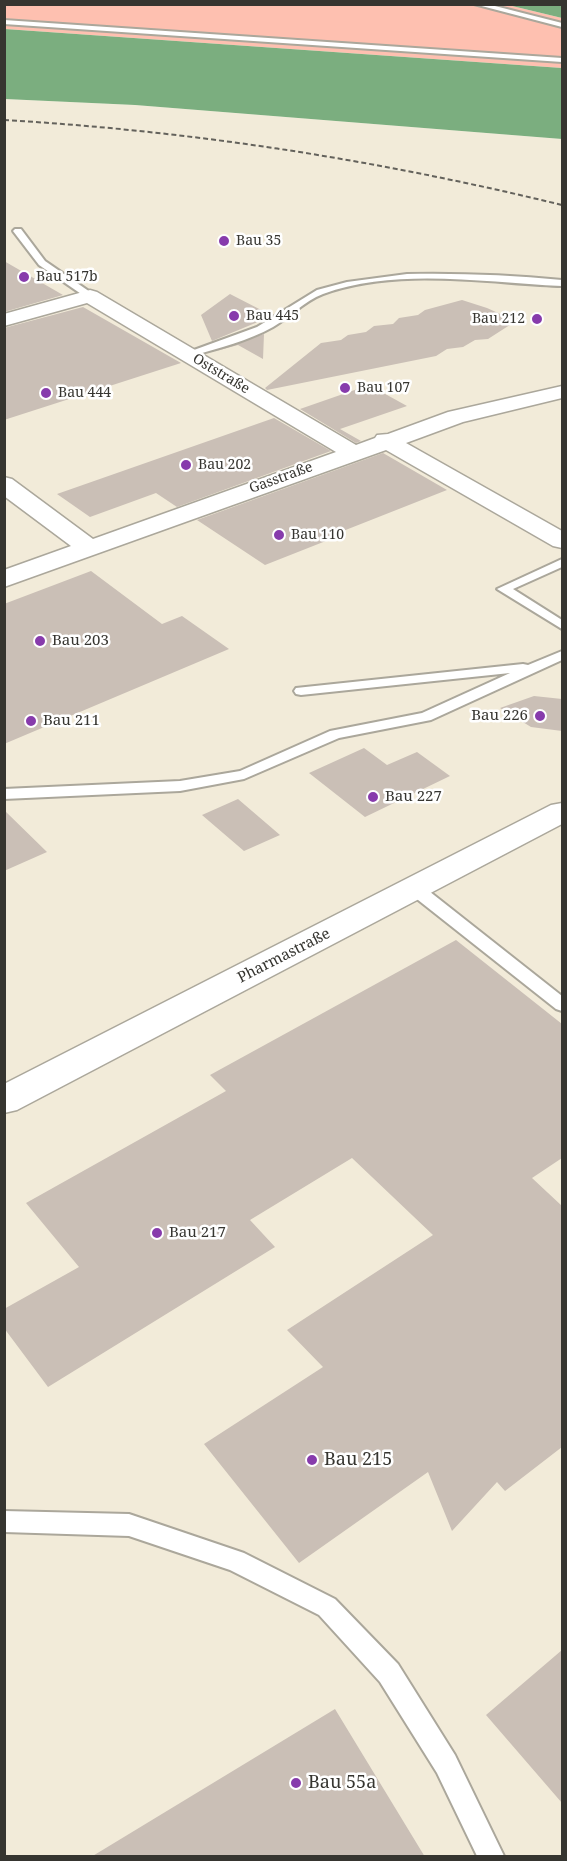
<!DOCTYPE html>
<meta charset="utf-8">
<style>
body{margin:0}
#map{position:relative;width:567px;height:1861px;overflow:hidden;background:#fdf8ec;font-family:"Noto Serif",serif}
canvas{display:block}
.frame{position:absolute;inset:0;border:6px solid #363530;pointer-events:none}
</style>
<div id="map">
<canvas width="567" height="1861"></canvas>
<div class="frame"></div>
</div>
<script>
const context = document.querySelector('canvas').getContext('2d');
context.lineJoin = 'round';
function fillPath(path, color) { context.fillStyle = color; context.fill(path, 'evenodd'); }
function trace(path, color, width, dash) { context.strokeStyle = color; context.lineWidth = width; context.lineCap = dash ? 'butt' : 'round'; context.setLineDash(dash || []); context.stroke(path); }
function label(font, color, halo, rows, align = 'center') {
  context.font = font + ' "Noto Serif",serif'; context.lineWidth = 5; context.setLineDash([]); context.textBaseline = 'middle'; context.strokeStyle = halo; context.fillStyle = color; for (const [text, x, y, turn = 0] of rows) {
    context.save(); context.translate(x, y); context.rotate((+turn || 0) * Math.PI / 180); context.textAlign = isNaN(turn) ? turn : align; if (halo) context.strokeText(text, 0, 0); context.fillText(text, 0, 0); context.restore();
  }
}
fillPath(new Path2D(`
 M5,99L135,105L562,139V1856H5Z`), '#f2ebd9');
fillPath(new Path2D(`
 M4,5H508L562,18V68L5,29Z`), '#fec0b0');
fillPath(new Path2D(`
 M508,5H562V18Z
 M5,29L562,68V139L135,105L5,99Z`), '#7bae7f');
fillPath(new Path2D(`
 M4,261L63,295L4,312Z
 M230,294L265,312V319L212,341L201,315Z
 M462,300L487,308L516,321L488,339L475,340L463,347L447,349L436,356L267,390L265,388L321,343L341,340L348,335L366,332L374,326L393,324L399,318L418,315L425,310Z
 M83,307L181,363L4,420V328Z
 M264,334L263,359L238,345L216,351Z
 M369,385L407,406L340,429L361,441L356,443L300,409Z
 M274,418L331,451L177,507L156,493L90,517L57,494Z
 M383,453L447,490L338,533L341,535L265,565L197,520Z
 M91,571L162,624L182,616L229,649L4,744V604Z
 M534,696L562,699V731L531,727L500,708Z
 M364,748L387,765L417,752L450,776L365,817L309,773Z
 M238,799L280,835L244,851L202,815Z
 M4,810L47,852L4,871Z
 M456,940L562,1024V1158L532,1178L562,1206V1447L505,1491L497,1482L452,1531L428,1472L299,1563L204,1444L323,1367L287,1330L433,1235L352,1158L250,1220L275,1247L48,1387L4,1328V1309L79,1267L26,1203L226,1091L210,1075Z
 M562,1650V1803L486,1715Z
 M335,1709L425,1857H91Z`), '#cabfb6');
const service = new Path2D(`
 M474,4H487L562,23V27Z
 M4,20L562,58V62L4,24Z
 M15,229H21L45,261L93,294V298H87L39,265L13,231Z
 M407,274C459,273 511,275 562,280V286C485,283 398,267 323,294C304,301 290,317 273,327C248,341 219,348 192,356L183,354L257,327L317,290L347,282Z
 M562,559V567L513,589L562,620V629L497,589Z
 M562,651V660L431,720L339,738L244,779L180,791L4,799V789L180,781L240,771L330,731L422,713L510,673L301,695L296,694L294,691L296,688L523,664L528,665Z
 M414,883L420,884L562,996V1011L556,1009L408,892L406,888L408,884Z
 M4,1511L129,1514L244,1553L335,1599L398,1664L455,1755L504,1856H477L437,1773L380,1682L319,1615L230,1570L129,1536L4,1532Z`);
const minor = new Path2D(`
 M90,290L97,292L356,445L375,438L377,435L388,434L448,412L562,386V398L463,422L406,443L562,531V548L553,546L386,450L4,587V570L71,546L4,496V477L12,479L93,539L336,452L87,303L4,326V314Z
 M562,803V824L17,1110L4,1113V1084L551,805Z`);
trace(service, '#aba79b', 4);
trace(minor, '#aba79b', 3);
fillPath(service, '#fff');
fillPath(minor, '#fff');
trace(new Path2D(`
 M4,120C193,131 378,160 562,205`), '#64625c', 2, [5, 3]);
for (const [x, y, r, color] of [
 [224,241,6,"#873bac"],
 [24,277,6,"#873bac"],
 [234,316,6,"#873bac"],
 [537,319,6,"#873bac"],
 [345,388,6,"#873bac"],
 [46,393,6,"#873bac"],
 [186,465,6,"#873bac"],
 [279,535,6,"#873bac"],
 [40,641,6,"#873bac"],
 [540,716,6,"#873bac"],
 [31,721,6,"#873bac"],
 [373,797,6,"#873bac"],
 [157,1233,6,"#873bac"],
 [312,1460,6,"#873bac"],
 [296,1783,6,"#873bac"]
]) { const dot = new Path2D(); dot.arc(x, y, r, 0, 2 * Math.PI); context.fillStyle = color; context.fill(dot); trace(dot, '#fff', 2); }
label('14px', '#363530', '#fff', [
 ["Bau 35",236,241],
 ["Bau 517b",36,277],
 ["Bau 445",246,316],
 ["Bau 212",525,319,"right"],
 ["Bau 107",357,388],
 ["Bau 444",58,393],
 ["Bau 202",198,465],
 ["Bau 110",291,535]
], 'left');
label('14px', '#363530', '#fff', [
 ["Oststraße",221,374,31],
 ["Gasstraße",281,478,-20]
]);
label('15px', '#363530', '#fff', [
 ["Bau 203",52,641],
 ["Bau 226",528,716,"right"],
 ["Bau 211",43,721],
 ["Bau 227",385,797],
 ["Bau 217",169,1233]
], 'left');
label('15px', '#363530', '#fff', [
 ["Pharmastraße",284,956,-27]
]);
label('18px', '#363530', '#fff', [
 ["Bau 215",324,1460],
 ["Bau 55a",308,1783]
], 'left');
</script>
